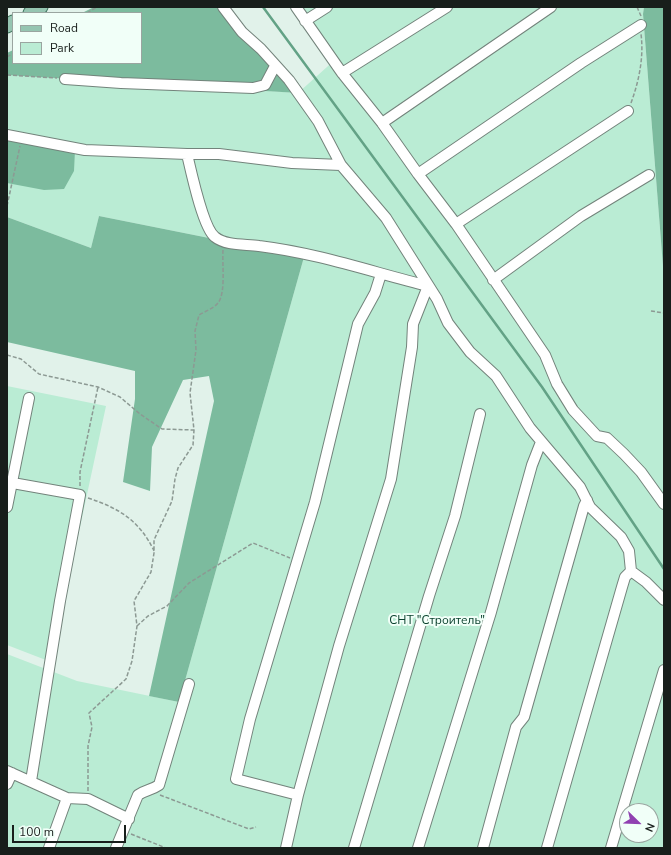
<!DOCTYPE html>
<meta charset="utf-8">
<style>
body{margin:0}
#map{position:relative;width:671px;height:855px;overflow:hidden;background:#e1f2ea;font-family:"Nunito Sans",sans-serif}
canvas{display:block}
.frame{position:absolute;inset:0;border:8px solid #181e1b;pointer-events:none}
.legend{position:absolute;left:12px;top:12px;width:130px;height:52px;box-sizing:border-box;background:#f1fff8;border:1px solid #9aa5a0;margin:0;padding:5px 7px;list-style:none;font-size:12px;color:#181e1b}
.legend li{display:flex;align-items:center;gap:8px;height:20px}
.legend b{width:20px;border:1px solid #9aa5a0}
.north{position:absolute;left:619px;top:803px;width:40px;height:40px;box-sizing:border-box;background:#f1fff8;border:1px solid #9aa5a0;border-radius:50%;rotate:113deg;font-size:11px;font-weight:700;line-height:16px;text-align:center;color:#181e1b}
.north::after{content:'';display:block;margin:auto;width:14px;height:18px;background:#9041b1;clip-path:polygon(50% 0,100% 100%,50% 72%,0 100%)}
.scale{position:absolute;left:12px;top:825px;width:114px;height:18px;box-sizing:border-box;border:2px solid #181e1b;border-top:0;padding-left:5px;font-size:12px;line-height:14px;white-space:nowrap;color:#181e1b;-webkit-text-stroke:3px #f1fff8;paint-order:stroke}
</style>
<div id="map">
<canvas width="671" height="855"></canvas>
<div class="frame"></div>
<ul class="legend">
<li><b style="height:5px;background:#95c5b1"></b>Road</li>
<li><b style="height:11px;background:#baecd4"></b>Park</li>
</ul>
<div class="north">N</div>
<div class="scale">100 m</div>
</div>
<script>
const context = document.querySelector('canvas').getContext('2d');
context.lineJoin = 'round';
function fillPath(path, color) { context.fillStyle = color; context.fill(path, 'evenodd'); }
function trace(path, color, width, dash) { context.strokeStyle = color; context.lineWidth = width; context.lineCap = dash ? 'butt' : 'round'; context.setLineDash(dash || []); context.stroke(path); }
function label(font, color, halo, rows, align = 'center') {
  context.font = font + ' "Nunito Sans",sans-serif'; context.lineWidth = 4; context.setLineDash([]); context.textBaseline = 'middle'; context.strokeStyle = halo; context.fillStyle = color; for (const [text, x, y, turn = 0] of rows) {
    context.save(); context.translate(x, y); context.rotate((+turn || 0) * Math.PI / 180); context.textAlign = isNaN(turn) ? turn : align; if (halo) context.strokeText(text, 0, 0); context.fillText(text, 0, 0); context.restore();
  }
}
fillPath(new Path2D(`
 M302,7H644L643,14L664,279V848H7V654L77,681L179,702L304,257L99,216L91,248L7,217V73L298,93L337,58ZM627,811H651V835H627Z
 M7,386L106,406L51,662L7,645Z`), '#baecd4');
fillPath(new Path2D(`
 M94,7H228L298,93L7,75V53L13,50V63H141V13H82Z
 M644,7H664V279L643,14Z
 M7,136L75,150L74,171L64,189L44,190L7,183Z
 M99,216L304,257L179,702L149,696L214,401L209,376L183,380L152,447L150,491L123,482L135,399V371L7,342V217L91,248Z`), '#7cbb9e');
trace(new Path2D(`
 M263,7L542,387L664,569`), '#63a286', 2.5);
const minor = new Path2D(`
 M223,7L242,32L261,49L289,80L318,121L341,165L386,218L437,299L448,323L470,352L496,376L530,428L580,487L590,507L621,537L629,551L631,571L646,582L664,600
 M296,7L342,73L382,123L418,174L456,224L545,355L557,384L573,410L597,436L607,438L624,454L641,472L664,504
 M305,21L327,7
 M342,73L447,7
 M65,79L121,83L253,88L265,85L275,66
 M382,123L551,7
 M7,135L85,150L187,154H219L292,163L341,165
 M187,154C191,171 203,228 215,237C226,246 246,244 259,246C317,253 372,272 428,286
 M418,174L581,63L641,25
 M456,224L628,111
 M493,280L581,216L649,175
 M7,482L80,495L60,601L31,781
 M7,507L29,398
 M7,771L67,798L88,799L129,819
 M7,784L12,773
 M298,795L236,779L250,719L315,502L358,324L375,293L381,274
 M49,848L67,798
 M116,848L138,795C145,790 152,790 159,785L189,684
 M286,848L298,795L339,646L391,479L412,347L413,324L428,286
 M354,848L429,596L455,516L480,414
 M418,848L491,612L532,465L541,442
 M483,848L516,727L524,717L584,506L587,500
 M547,848L622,587L625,577L631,571
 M611,848L664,670`);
const major = new Path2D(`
 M30,13L41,7
 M7,26L13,22`);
trace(minor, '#73837b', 12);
trace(major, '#3c725b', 15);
trace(new Path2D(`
 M637,7L641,16
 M87,13L97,7
 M7,57L13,53
 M7,75L57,78
 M631,103C639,81 644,57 641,34
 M7,206L20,146
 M651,311L664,313
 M7,355L21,359L39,374L98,387L120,397L140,414L162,429L194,430
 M80,486V472L98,387
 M88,498C119,508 140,521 154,551
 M137,626L148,616L167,606L189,583L253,543L290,558
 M88,791V746L92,727L89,713L126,679L132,661L137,626L134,601L151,572L154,553V540L172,501L175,479L178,468L193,445L194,430L190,393L196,350L195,331L199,315C204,312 214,308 218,303C226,293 222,264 223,250
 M160,795L249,829L256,827
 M131,834L166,848`), '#8c9993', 1.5, [4, 2]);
trace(minor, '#fff', 10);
trace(major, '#95c5b1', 13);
label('12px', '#09402d', '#f1fff8', [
 ["СНТ \"Строитель\"",437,621]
]);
</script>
